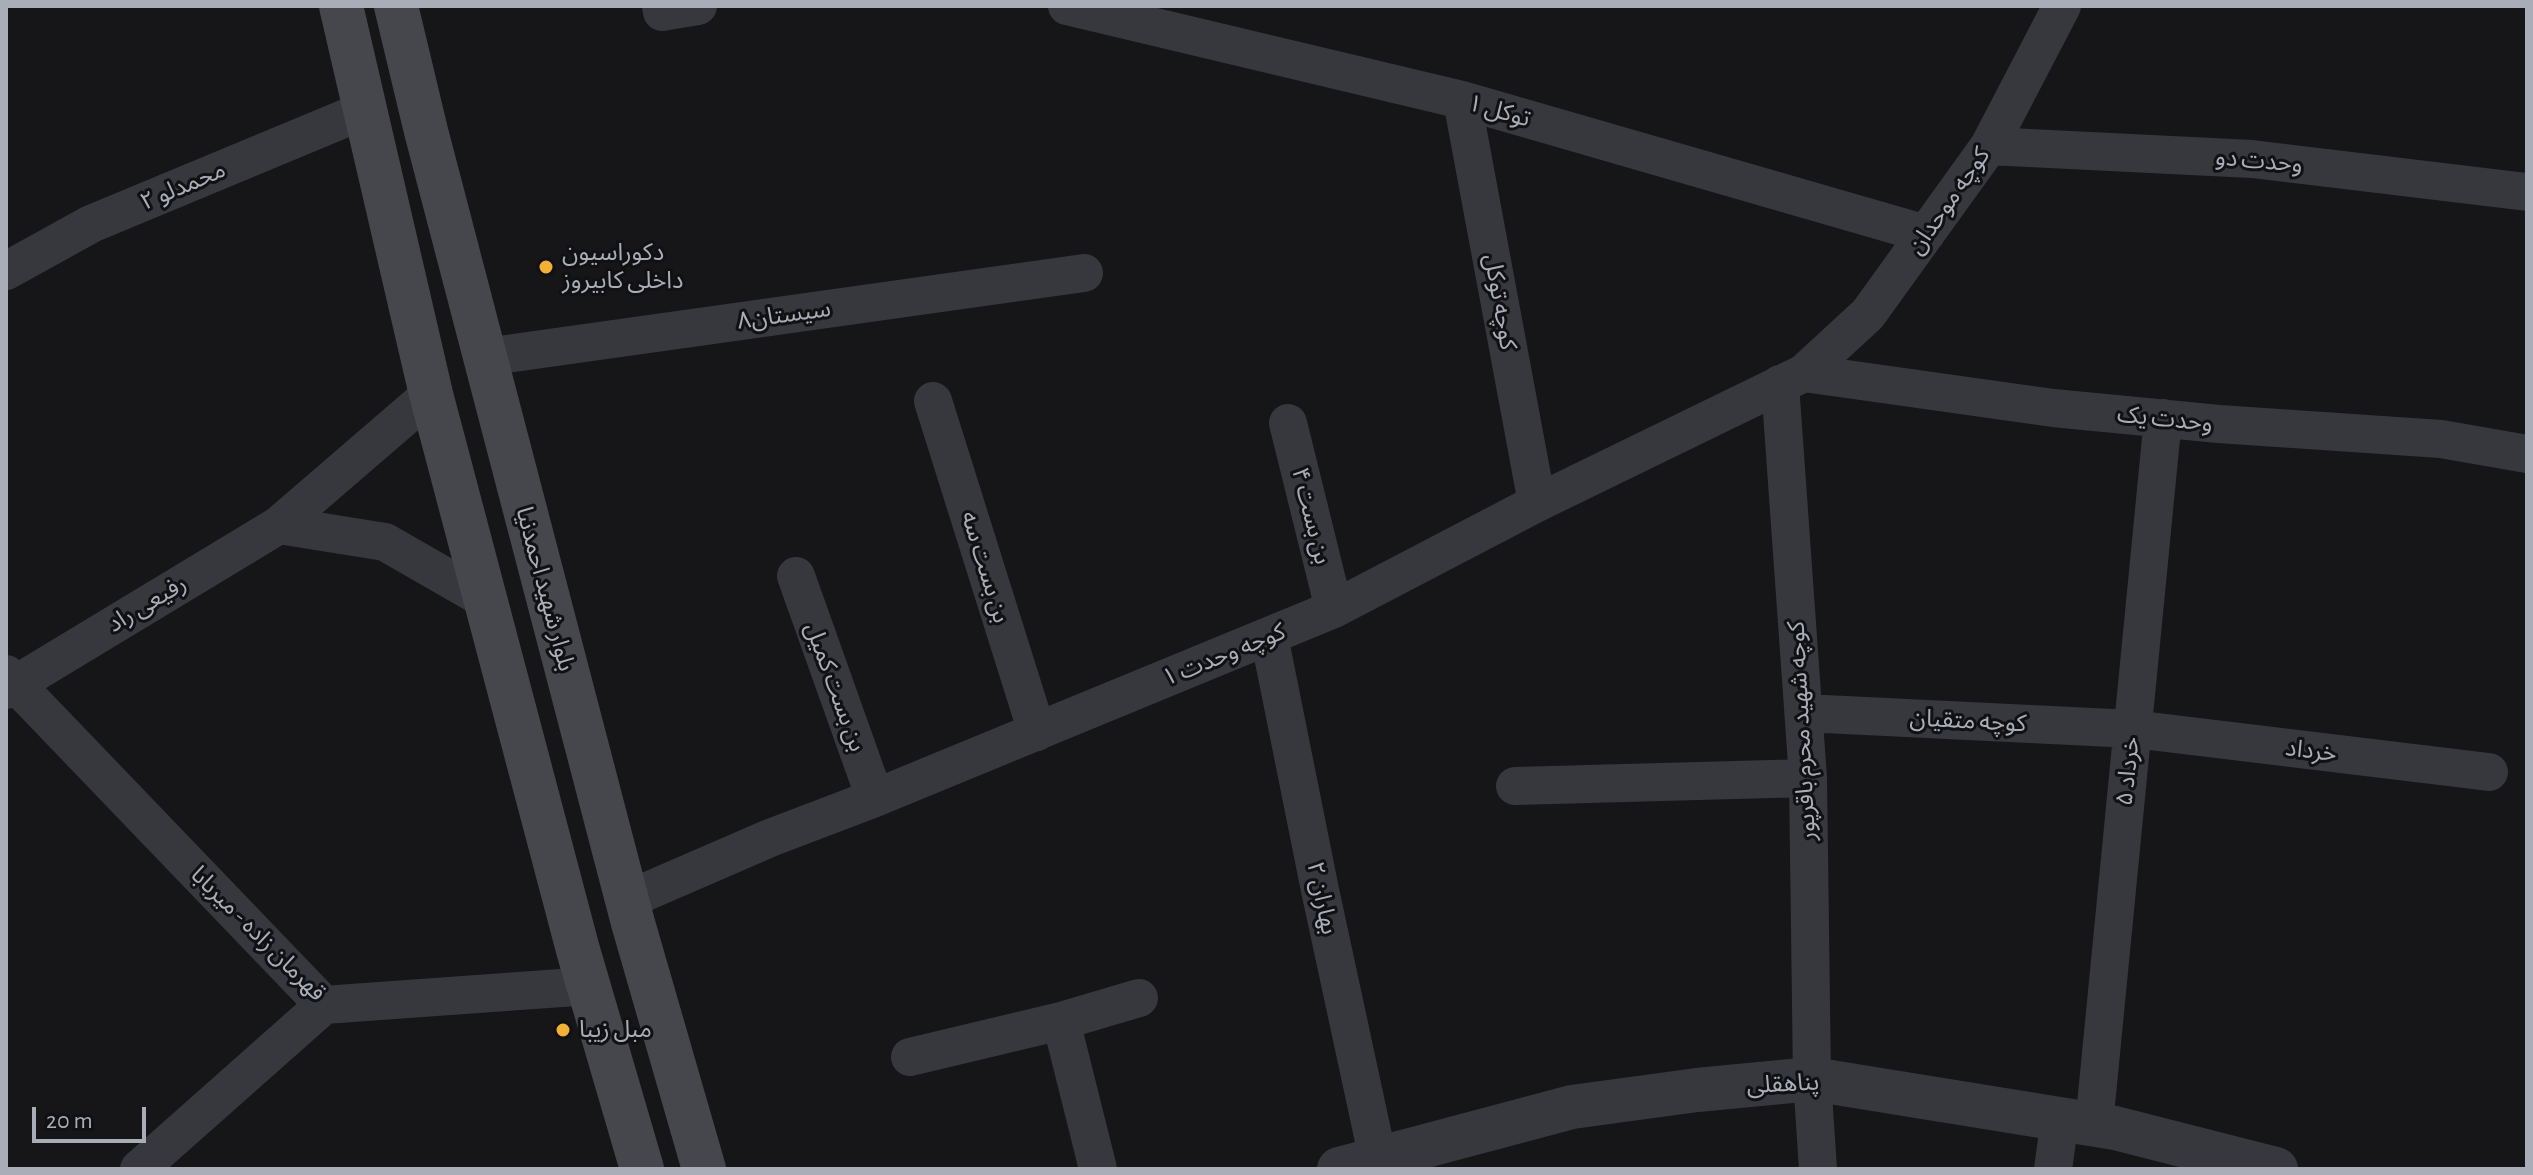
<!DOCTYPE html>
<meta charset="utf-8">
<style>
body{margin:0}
#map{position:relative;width:2533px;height:1175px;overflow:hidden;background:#161618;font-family:"Alegreya Sans",sans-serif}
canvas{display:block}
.frame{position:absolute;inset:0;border:8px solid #a8adb8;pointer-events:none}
.scale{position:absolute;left:32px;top:1107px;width:114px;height:36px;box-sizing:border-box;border:4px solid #a8adb8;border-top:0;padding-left:10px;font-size:24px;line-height:28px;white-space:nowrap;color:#a8adb8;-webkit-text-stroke:6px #111113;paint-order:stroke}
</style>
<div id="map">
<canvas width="2533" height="1175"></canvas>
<div class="frame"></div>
<div class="scale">20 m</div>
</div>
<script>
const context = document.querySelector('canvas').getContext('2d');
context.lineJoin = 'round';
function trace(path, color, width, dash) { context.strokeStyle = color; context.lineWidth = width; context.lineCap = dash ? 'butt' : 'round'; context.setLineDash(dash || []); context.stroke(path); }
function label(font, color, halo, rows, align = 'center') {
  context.font = font + ' "Alegreya Sans","Noto Sans Arabic",sans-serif'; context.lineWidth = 6; context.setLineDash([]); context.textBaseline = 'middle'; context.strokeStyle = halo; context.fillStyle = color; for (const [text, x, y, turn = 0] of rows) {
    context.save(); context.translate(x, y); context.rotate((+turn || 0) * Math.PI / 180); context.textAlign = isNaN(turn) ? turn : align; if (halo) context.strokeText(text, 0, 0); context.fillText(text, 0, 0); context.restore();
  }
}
trace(new Path2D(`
 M661,6L662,12L698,6
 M1067,6L1462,100L1926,234
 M1462,100L1537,503
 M1989,146L2252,159L2527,192
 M6,271L91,224L365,110
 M485,357L1084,273
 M1804,373L2053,408L2219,424L2441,439L2527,454
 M1780,384L1808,778L1812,1079L1818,1169
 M933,401L1037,732
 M1288,423L1334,609
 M279,525L385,542L486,600
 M796,576L875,798
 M1269,636L1320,890L1378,1159
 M6,674L324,1005L589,986
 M6,690L279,525L431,394
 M1804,713L2133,729L2489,772
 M1515,786L1808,778
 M627,900L770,838L875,798L1334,609L1537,503L1804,373L1868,314L1989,146L2062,6
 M1061,1021L1139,998
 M910,1057L1061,1021L1098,1169
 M2094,1125L2163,418
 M139,1169L324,1005
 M2053,1169L2060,1119`), '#37383d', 38);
trace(new Path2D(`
 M1339,1169L1572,1107L1697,1090L1812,1079L2115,1128L2276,1169`), '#37383d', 44);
trace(new Path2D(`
 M341,6L431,394L578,950L642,1169
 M396,6L426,131L633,923L704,1169`), '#45474d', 44);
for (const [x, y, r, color] of [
 [546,267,8,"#f2b134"],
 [563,1030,8,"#f2b134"]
]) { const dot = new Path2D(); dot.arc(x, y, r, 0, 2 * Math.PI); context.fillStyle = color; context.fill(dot); trace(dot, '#111113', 3); }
label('24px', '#a8adb8', '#111113', [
 ["توکل ۱",1499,111,16],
 ["وحدت دو",2259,161,5],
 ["محمدلو ۲",183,186,-23],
 ["کوچه موحدان",1949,201,-55],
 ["کوچه توکل",1500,302,80],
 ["سیستان۸",784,315,-8],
 ["وحدت یک",2165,419,6],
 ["بن بست ۴",1311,516,76],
 ["بن بست سه",985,567,73],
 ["بلوار شهید احمدنیا",545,589,75],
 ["رفیعی راد",147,604,-31],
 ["کوچه وحدت ۱",1224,655,-22],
 ["بن بست کمیل",835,687,70],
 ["کوچه متقیان",1968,721,3],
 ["کوچه شهید محرم باقرپور",1802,731,-93],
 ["خرداد",2311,751,7],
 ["خرداد ۵",2128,771,-84],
 ["بهاران ۲",1322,898,78],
 ["قهرمان زاده - میربابا",258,934,45],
 ["پناهقلی",1783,1084,-3]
]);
label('24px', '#a8adb8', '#111113', [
 ["دکوراسیون",562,253],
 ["داخلی کابیروز",562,281],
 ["مبل زیبا",579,1030]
], 'left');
</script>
